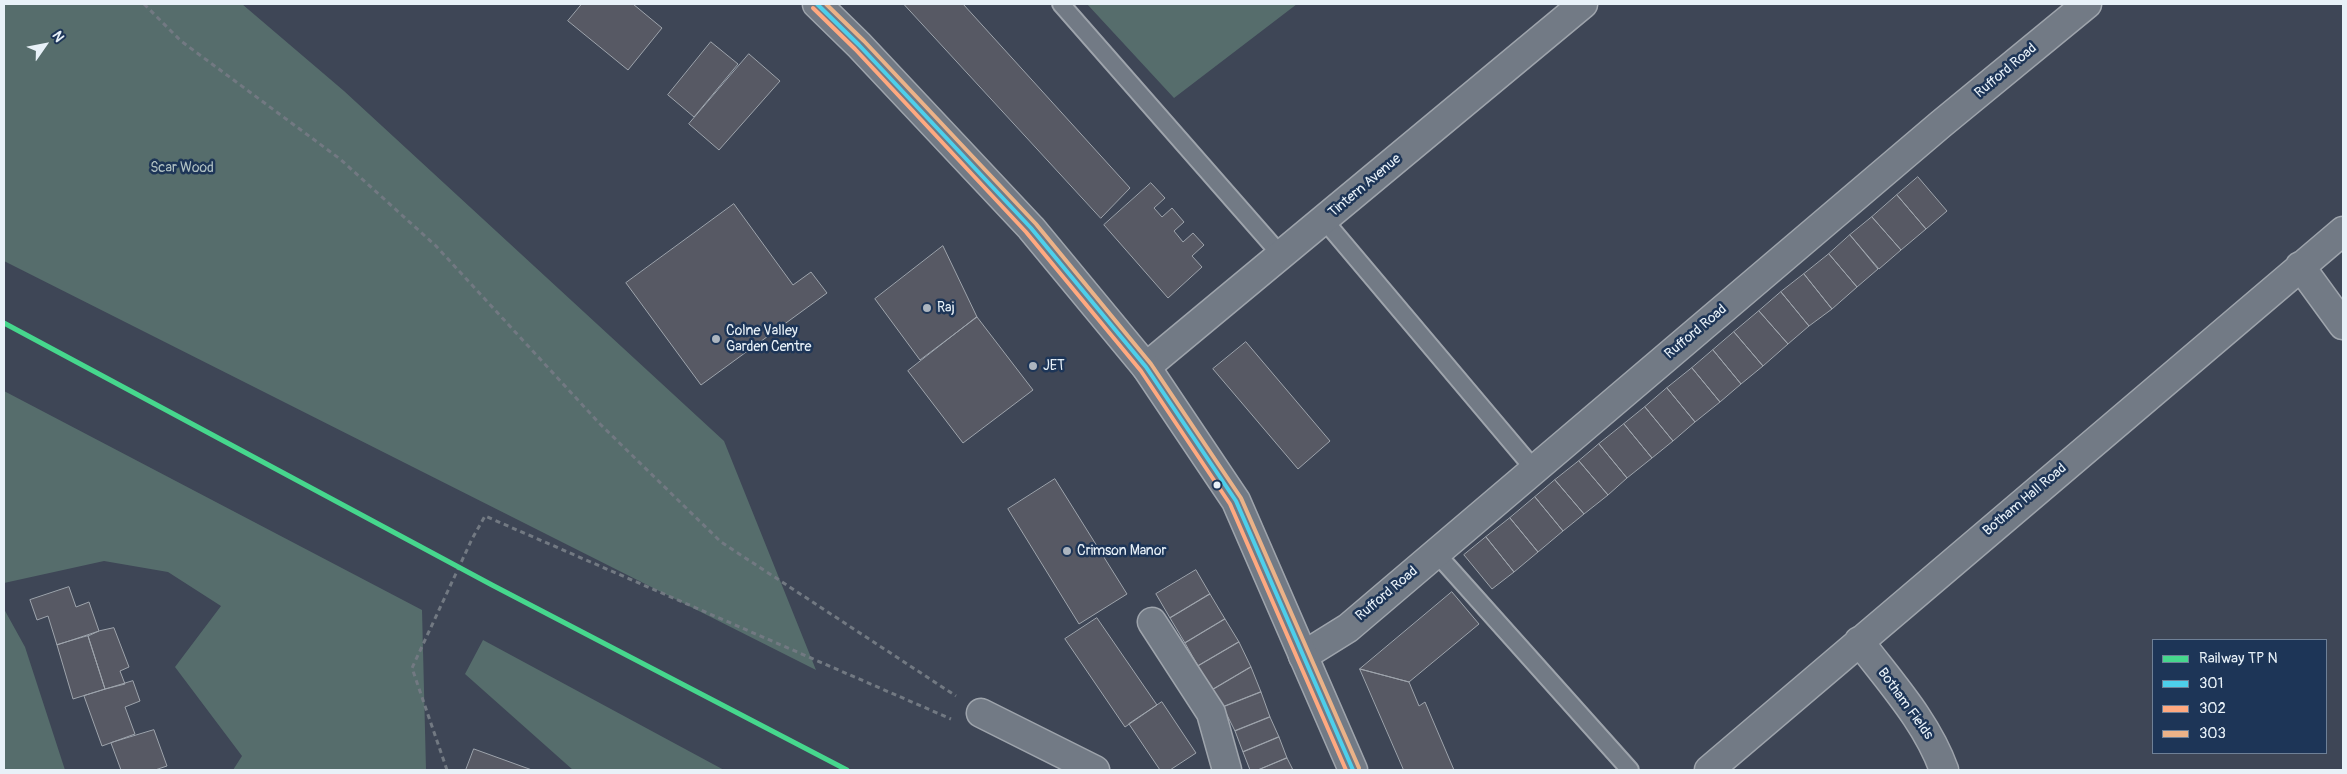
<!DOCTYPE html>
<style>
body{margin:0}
#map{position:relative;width:2347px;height:774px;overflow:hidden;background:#3e4656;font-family:Pangolin,sans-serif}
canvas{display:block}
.frame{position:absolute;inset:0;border:5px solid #e8f1f8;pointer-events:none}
.legend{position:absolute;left:2152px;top:639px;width:175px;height:115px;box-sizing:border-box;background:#1d3557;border:1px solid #6e8097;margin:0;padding:6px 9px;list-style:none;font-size:15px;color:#e8f1f8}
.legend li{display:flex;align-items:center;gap:10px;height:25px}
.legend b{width:25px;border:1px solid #6e8097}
.north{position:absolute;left:20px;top:20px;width:50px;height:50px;-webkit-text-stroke:4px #1d3557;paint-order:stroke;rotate:57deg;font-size:14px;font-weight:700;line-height:20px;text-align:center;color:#e8f1f8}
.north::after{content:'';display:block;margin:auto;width:18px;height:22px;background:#e8f1f8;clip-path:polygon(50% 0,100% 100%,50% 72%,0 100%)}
</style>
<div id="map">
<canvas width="2347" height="774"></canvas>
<div class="frame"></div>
<ul class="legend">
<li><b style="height:6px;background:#46d78d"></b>Railway TP N</li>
<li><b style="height:6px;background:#4dcfeb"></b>301</li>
<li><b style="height:6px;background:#ffa980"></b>302</li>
<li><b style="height:6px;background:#ebb288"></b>303</li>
</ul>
<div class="north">N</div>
</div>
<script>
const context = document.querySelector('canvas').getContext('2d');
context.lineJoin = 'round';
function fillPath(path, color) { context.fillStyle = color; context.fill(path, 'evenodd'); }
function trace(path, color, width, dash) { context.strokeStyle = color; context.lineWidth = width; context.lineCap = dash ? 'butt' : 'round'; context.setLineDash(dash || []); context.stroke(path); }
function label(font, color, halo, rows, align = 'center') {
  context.font = font + ' Pangolin,sans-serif'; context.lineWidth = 5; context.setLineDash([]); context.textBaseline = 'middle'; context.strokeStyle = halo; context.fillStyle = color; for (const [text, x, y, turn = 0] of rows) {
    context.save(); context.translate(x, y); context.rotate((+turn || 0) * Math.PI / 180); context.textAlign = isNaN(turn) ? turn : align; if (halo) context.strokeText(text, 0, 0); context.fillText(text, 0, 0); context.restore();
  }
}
fillPath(new Path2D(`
 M4,4H242L344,91L724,441L816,670L4,261Z
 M1087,4H1297L1174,98Z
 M4,391L422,610L426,770H233L242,756L175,667L221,606L168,572L104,561L4,583Z
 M4,609L25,647L65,770H4Z
 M483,640L724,770H573L465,674Z`), '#566d6c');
const building = new Path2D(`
 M582,4H633L662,28L628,70L568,21Z
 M904,4H963L1130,188L1101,218Z
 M711,42L738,64L694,117L668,95Z
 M749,54L780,81L719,150L689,124Z
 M1918,177L1947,211L1926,229L1897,195Z
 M1151,183L1165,198L1154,208L1162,217L1172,208L1184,222L1174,231L1183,242L1193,233L1204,245L1192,256L1202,267L1168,298L1104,225Z
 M1897,195L1926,229L1901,250L1872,217Z
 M734,204L793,285L811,272L827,293L701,385L626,283Z
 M1872,217L1901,250L1879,269L1850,235Z
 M1850,235L1878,269L1857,287L1829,254Z
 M943,246L977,317L920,360L875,299Z
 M1829,254L1857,287L1832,309L1804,274Z
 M1804,274L1832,309L1809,326L1781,292Z
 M1781,292L1809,326L1788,344L1759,311Z
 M1759,311L1788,344L1763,366L1734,332Z
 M977,317L1033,390L963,443L908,371Z
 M1734,332L1763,366L1741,384L1713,350Z
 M1246,342L1330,441L1298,469L1213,369Z
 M1713,350L1741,384L1720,402L1692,368Z
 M1692,368L1720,402L1695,422L1667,388Z
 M1667,388L1695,422L1673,441L1645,407Z
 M1645,407L1673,441L1652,458L1624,424Z
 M1624,424L1652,458L1627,478L1599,444Z
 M1599,444L1627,478L1608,495L1579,461Z
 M1579,461L1608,495L1584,514L1555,480Z
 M1055,479L1127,594L1079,624L1008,509Z
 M1555,480L1584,514L1563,531L1535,497Z
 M1535,497L1563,531L1538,552L1510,518Z
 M1510,518L1538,552L1514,572L1486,537Z
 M1486,537L1514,572L1492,589L1464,555Z
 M1196,570L1210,594L1170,618L1156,594Z
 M69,587L76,607L89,602L99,631L57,645L48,616L37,620L30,600Z
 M1452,592L1479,624L1409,682L1360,669Z
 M1210,594L1225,619L1185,643L1170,618Z
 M1097,618L1157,705L1125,727L1065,639Z
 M1225,619L1239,642L1198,666L1185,643Z
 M114,628L129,667L120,671L125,684L105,689L88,636L99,631Z
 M88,636L105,689L73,699L57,645Z
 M1239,642L1251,667L1212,690L1198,666Z
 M1251,667L1261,692L1223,707L1212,690Z
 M1360,669L1409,682L1419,706L1425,702L1454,770H1404Z
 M133,681L140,701L125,707L135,734L102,746L84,696Z
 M1261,692L1270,717L1235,731L1223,707Z
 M1162,702L1196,753L1170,770H1160L1129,724Z
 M1270,717L1279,737L1243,752L1235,731Z
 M154,730L167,766L155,770H121L111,743Z
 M1279,737L1287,758L1258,770H1250L1243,752Z
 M474,749L532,770H466Z
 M1287,758L1293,770H1258Z`);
fillPath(building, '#575964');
trace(building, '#9ea4ac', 1);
const service = new Path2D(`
 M1061,4L1281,255
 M1324,220L1534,469
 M1436,553L1630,770`);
const minor = new Path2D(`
 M2300,266L2343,325
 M1146,367L1583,4
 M1152,622L1211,713L1227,770
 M1859,641C1890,682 1927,722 1944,770
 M1303,656L1348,628L1941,124L2087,4
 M981,713L1095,770
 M1709,770L2343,231`);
const secondary = new Path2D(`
 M817,4L859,45L1031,228L1146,367L1236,501L1353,770`);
trace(service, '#9ea4ac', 20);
trace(minor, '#9ea4ac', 31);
trace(secondary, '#9ea4ac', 31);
trace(new Path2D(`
 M144,4L181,41L340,159L436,246L600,424L721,542L956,696
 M447,770L412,668L472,539L485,516L951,719`), '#727982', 3, [5, 4]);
trace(service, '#727a85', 16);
trace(minor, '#727a85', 28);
trace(secondary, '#727a85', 28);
trace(new Path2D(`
 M817,4L859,45L1031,228L1146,367L1236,501L1353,770`), '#4dcfeb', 4);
trace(new Path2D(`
 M813,8L855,49L1026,232L1141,371L1230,504L1346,770`), '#ffa980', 4);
trace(new Path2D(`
 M826,4L864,41L1036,224L1151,364L1241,498L1359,768`), '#ebb288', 4);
trace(new Path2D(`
 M4,323L492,585L847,770`), '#46d78d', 5);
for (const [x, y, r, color] of [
 [927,308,5,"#acb5bf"],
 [716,339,5,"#acb5bf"],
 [1033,366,5,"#acb5bf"],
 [1217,485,4.5,"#e8f1f8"],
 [1067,551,5,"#acb5bf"]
]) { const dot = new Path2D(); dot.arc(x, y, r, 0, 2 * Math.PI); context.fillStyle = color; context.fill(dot); trace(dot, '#1d3557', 2); }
label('14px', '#e8f1f8', '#1d3557', [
 ["Rufford Road",2006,71,-40],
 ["Tintern Avenue",1365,186,-40],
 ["Rufford Road",1696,332,-40],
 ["Botham Hall Road",2025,500,-40],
 ["Rufford Road",1387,594,-40],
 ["Botham Fields",1905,704,54]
]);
label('14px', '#afbfc1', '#1d3557', [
 ["Scar Wood",182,168]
]);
label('14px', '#e8f1f8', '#1d3557', [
 ["Raj",937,308],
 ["Colne Valley",726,331],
 ["Garden Centre",726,347],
 ["JET",1043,366],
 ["Crimson Manor",1077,551]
], 'left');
</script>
